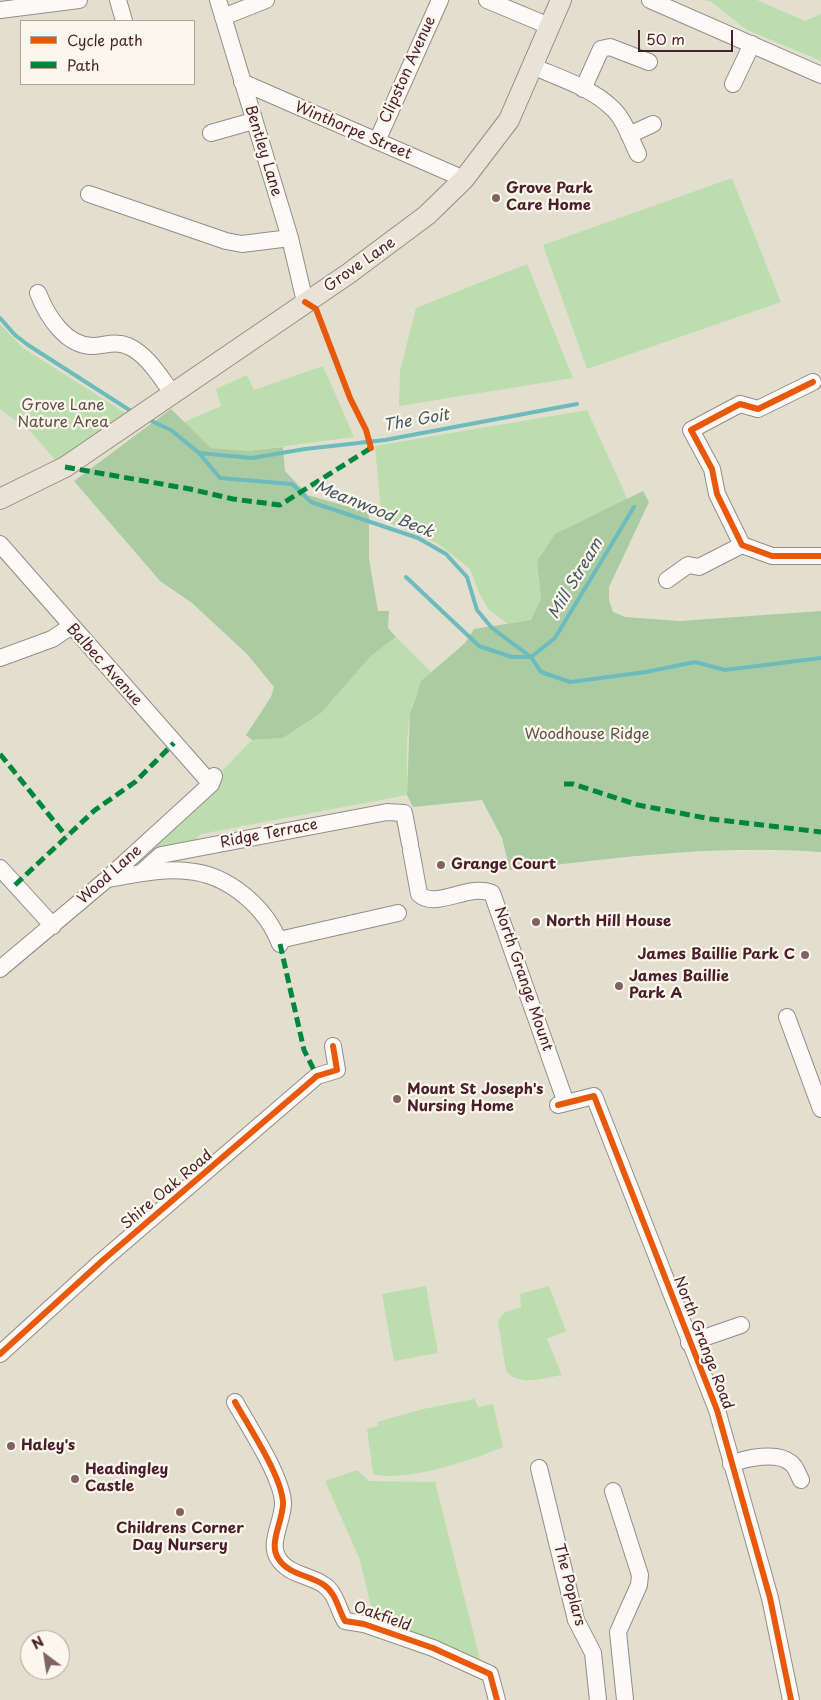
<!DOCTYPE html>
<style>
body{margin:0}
#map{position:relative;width:821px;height:1700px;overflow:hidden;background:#e3dfce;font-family:"Playpen Sans",sans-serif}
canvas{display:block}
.legend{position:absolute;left:20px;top:20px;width:175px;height:65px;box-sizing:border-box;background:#fbf7ec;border:1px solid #b4a19f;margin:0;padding:6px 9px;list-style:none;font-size:15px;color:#4a1f2b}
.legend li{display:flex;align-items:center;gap:10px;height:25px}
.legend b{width:25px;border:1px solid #b4a19f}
.north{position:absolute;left:20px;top:1630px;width:50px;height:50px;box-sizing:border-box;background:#fbf7ec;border:1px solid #b4a19f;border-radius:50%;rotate:329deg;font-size:14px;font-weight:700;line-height:20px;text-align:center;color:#4a1f2b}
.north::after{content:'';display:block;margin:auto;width:18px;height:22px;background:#806264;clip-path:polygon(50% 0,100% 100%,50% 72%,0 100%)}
.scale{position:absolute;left:638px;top:30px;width:95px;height:22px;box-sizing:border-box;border:2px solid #4a1f2b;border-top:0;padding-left:6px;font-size:15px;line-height:18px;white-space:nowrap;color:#4a1f2b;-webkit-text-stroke:4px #fbf7ec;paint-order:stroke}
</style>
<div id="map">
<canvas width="821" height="1700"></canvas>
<ul class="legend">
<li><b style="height:6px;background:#e8590c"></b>Cycle path</li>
<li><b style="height:6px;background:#00873e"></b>Path</li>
</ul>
<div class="north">N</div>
<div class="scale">50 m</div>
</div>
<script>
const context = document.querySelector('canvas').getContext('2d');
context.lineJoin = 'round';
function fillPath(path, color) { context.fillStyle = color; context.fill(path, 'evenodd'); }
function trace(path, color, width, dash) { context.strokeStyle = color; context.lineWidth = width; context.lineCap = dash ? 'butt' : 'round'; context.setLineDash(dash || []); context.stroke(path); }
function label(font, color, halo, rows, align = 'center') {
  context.font = font + ' "Playpen Sans",sans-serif'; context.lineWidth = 4.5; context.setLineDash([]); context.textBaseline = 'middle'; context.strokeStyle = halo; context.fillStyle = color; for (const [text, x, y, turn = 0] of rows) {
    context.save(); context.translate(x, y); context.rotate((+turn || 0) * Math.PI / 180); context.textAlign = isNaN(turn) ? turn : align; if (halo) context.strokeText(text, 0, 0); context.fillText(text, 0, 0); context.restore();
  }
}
fillPath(new Path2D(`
 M701,0H757L805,21L821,14V61L747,30L710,1Z
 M732,178L781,302L587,369L543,245Z
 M527,264L573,378L399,406L400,371L416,308Z
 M0,324L23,348L127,414L57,462L32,433L0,409Z
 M323,366L354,437L248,451L211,448L184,422L221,406L216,389L247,375L254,390Z
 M587,410L628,500L555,534L537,561L541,598L531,620L508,624L489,610L479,593L470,569L437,543L382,520L375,446Z
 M396,637L431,672C401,701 408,756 407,795L201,834L194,841L138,867L127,868L252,740L283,738L321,713L371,656Z
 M426,1286L438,1353L394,1361L382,1294Z
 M549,1286L566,1331L547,1339L562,1375C543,1378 520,1387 506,1371L498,1321L505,1312L521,1307L520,1294Z
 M475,1399L478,1407L493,1404L503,1447C472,1460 405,1483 373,1474L367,1429L378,1426L377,1422L423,1409Z
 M357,1470L369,1481L435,1482L481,1663L375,1624L360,1560L325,1481Z`), '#bcdeaf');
fillPath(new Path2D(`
 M171,409L211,448L248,451L283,447L285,471L308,495L349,507L369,508V559L378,611H389L388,628L396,637L371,656L321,713L283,738L252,740L246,735L271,697L274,687L247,654L192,603L160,581L74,481Z
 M643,491L649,502L609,587V600L613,612L625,617L680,621L821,611V852C713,844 616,858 510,870L502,838L482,800L413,807L407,795L410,714L421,681L465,643L474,629L531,620L541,598L537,561L555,534Z`), '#abcca2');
trace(new Path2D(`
 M0,318L15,335L28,345L134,413
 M147,419L171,430L199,453L220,478L292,484L311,502L418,538L446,554L467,577L477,610L492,628L531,657L541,672L570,682L646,672L695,662L725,670L821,658
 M199,453L252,458L305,449L385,440L577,404
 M406,577L479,646L512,657H531L555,638L634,507`), '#6dbbbd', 4);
const minor = new Path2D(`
 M118,0L124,21
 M218,0L290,238L305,302
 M487,0L549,26
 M650,0L821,75
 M0,10L79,0
 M223,17L266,0
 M532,66C557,77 590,87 611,107C624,118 630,138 638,154
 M242,82L464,179
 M733,84L752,44
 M583,89L601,49L610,47L649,62
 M211,133L253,121
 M629,135L653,124
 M377,141L440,0
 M89,194L226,241L242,244L290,238
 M38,293C47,316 66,347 94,346C106,345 116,341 128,346C148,355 160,377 173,394
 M813,382L758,409L740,404L691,430L712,469L717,494L742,545L772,556H821
 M0,544L211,784
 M667,580L688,565L699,567L742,545
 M0,658L52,639L70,627
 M411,850L419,894C435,910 469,883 492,893L566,1103
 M0,868L53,926
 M141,873L161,855L387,812L404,813L410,844
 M107,879C133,875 161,868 187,871C228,874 266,907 280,944
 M279,940L398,913
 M0,969L107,879L211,784L214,776
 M787,1017L821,1109
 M558,1105L594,1096L717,1410L770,1598L791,1700
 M689,1343L741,1325
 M0,1354L102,1261L317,1076L337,1070L333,1046
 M235,1402C249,1427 281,1475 283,1502C284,1519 268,1543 278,1558C288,1575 310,1575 324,1585C336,1593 338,1609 345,1621L364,1624L433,1648L490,1674L497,1700
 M731,1464C746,1458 777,1451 791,1463C796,1467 798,1474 801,1480
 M539,1468L576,1620L593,1653L598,1700
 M613,1491L640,1575L639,1585L618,1632L625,1700`);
const major = new Path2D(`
 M0,499L65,467L348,274L427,215L464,179L509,120L561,0`);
trace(minor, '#958c86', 18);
trace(major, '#958c86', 22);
trace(minor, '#fbfaf8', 16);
trace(major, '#ebe2d7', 20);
trace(new Path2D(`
 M65,467L190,489L233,499L280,505L371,448V444
 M0,754L66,836
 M564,784H573L638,805L711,819L821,832
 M15,885L95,810L135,782L174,743
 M280,944L304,1050L317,1076`), '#00873e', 5, [10, 5]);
trace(new Path2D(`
 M305,302L316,309L350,398L366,430L371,448
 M813,382L758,409L740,404L691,430L712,469L717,494L742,545L772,556H821
 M558,1105L594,1096L717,1410L770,1598L791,1700
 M0,1354L102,1261L317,1076L337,1070L333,1046
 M235,1402C249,1427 281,1475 283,1502C284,1519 268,1543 278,1558C288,1575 310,1575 324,1585C336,1593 338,1609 345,1621L364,1624L433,1648L490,1674L497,1700`), '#e8590c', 6);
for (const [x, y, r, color] of [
 [496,198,5,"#806264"],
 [441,865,5,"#806264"],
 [536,922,5,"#806264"],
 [805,955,5,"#806264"],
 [619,986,5,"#806264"],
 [397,1099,5,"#806264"],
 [11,1446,5,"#806264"],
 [75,1479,5,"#806264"],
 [180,1512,5,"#806264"]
]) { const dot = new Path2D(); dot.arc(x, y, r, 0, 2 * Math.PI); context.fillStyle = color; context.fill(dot); trace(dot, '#fbf7ec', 2); }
label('15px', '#4a1f2b', '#fbf7ec', [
 ["Clipston Avenue",408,70,-66],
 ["Winthorpe Street",353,131,23],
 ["Bentley Lane",263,151,73],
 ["Grove Lane",360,265,-35],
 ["Balbec Avenue",104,665,48],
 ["Ridge Terrace",269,834,-11],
 ["Wood Lane",110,875,-42],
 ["North Grange Mount",523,979,71],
 ["Shire Oak Road",167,1190,-40],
 ["North Grange Road",703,1343,69],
 ["The Poplars",569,1585,75],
 ["Oakfield",382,1617,20]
]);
label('bold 15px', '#4a1f2b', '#fbf7ec', [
 ["Grove Park",506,189],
 ["Care Home",506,206],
 ["Grange Court",451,865],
 ["North Hill House",546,922],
 ["James Baillie Park C",795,955,"right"],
 ["James Baillie",629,977],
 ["Park A",629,994],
 ["Mount St Joseph's",407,1090],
 ["Nursing Home",407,1107],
 ["Haley's",21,1446],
 ["Headingley",85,1470],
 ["Castle",85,1487],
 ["Childrens Corner",180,1529,"center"],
 ["Day Nursery",180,1546,"center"]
], 'left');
label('15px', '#5f4f46', '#fbf7ec', [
 ["Grove Lane",63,406],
 ["Nature Area",63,423],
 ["Woodhouse Ridge",587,735]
]);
label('italic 16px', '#445763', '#fbf7ec', [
 ["The Goit",416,421,-10],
 ["Meanwood Beck",374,510,22],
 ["Mill Stream",576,579,-59]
]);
</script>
